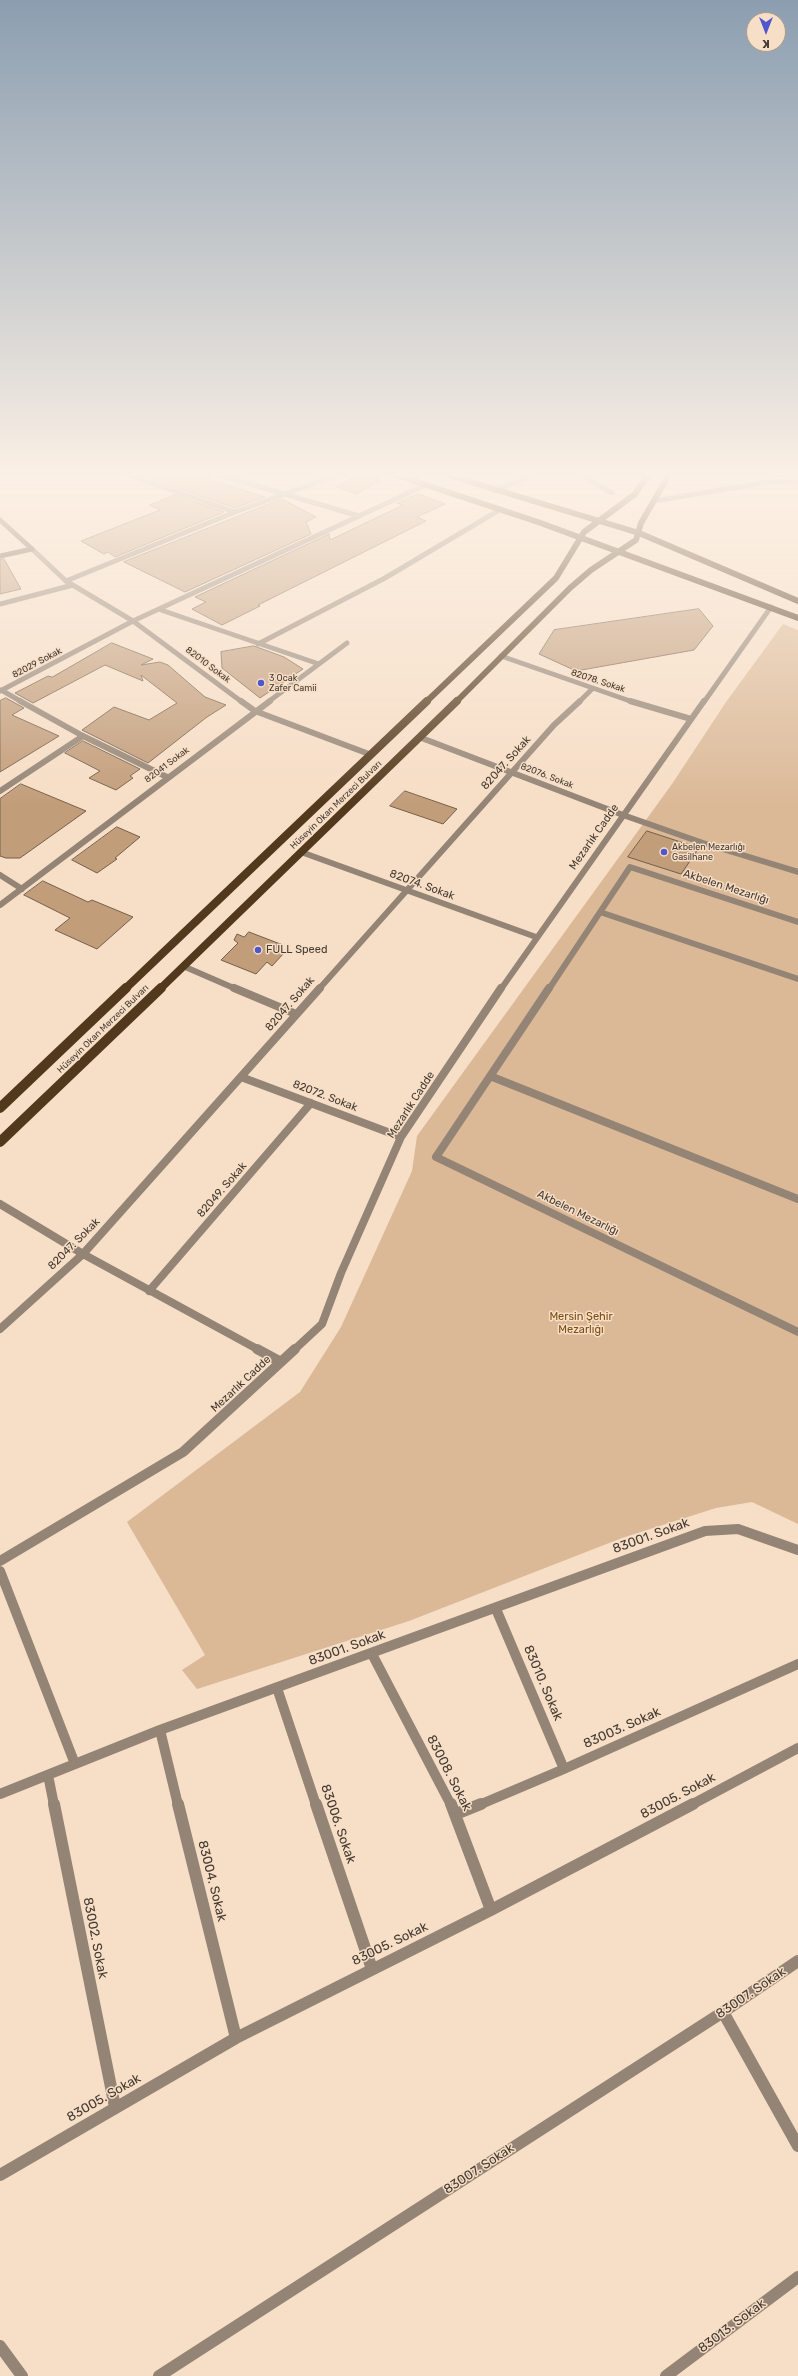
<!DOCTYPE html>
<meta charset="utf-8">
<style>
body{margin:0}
#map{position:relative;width:798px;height:2376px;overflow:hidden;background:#f7dec6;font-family:Rubik,sans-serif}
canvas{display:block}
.north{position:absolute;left:746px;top:12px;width:40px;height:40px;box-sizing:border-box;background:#f7dec6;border:1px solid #af9c8a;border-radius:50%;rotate:180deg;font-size:11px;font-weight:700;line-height:16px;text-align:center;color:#443a31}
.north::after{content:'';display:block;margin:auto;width:14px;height:18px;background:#5057cd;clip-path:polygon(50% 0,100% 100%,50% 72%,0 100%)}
</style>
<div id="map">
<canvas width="798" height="2376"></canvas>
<div class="north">K</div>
</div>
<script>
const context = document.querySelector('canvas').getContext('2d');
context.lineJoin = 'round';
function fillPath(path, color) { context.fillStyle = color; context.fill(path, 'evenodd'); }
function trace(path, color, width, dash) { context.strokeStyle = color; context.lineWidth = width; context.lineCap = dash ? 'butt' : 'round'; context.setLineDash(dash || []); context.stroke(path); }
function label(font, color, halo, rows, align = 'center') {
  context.font = font + ' Rubik,sans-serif'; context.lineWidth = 3; context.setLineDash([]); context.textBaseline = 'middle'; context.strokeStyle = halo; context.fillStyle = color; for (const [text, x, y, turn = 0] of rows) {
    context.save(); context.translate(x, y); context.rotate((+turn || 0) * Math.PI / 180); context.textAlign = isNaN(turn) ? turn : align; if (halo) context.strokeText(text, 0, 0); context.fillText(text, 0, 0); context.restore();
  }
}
fillPath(new Path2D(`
 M783,624L798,630V1524L752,1502L716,1508L622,1538L409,1621L197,1689L182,1670L205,1655L127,1522L300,1392L341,1327L412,1171L417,1136L672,784L726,702Z`), '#dbb997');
const building = new Path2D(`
 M144,473H188L265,497L235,508L165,484Z
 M361,474L381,480L357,494L337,487Z
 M419,494L445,504L417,517L426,521L258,605L260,606L222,625L192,609L206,602L195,597L329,534L330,540L403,505L397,503Z
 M175,495L224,512L115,557L108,552L104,554L81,541L160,510L150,505Z
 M282,499L316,517L306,522L311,534L185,592L124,562Z
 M4,559L21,589L0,594V560Z
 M699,609L713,626L694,650L576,671L539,654L554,630Z
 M112,643L153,659L141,665L160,662L168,665L205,697L226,705L207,717L148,763L82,730L114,707L149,720L177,703L141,675L143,681L105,665L33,703L15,693L48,676L52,677Z
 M254,646L284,657L303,669L260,698L222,668L221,652Z
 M6,698L24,708L12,715L59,736L0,772V701Z
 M83,741L140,769L130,776L133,778L116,790L89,778L100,771L65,753Z
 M21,784L86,811L20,858H6L0,856V799Z
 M405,791L457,809L443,824L390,806Z
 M117,827L140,837L115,858L117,859L97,873L72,860Z
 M647,831L699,848L681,874L628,857Z
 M43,881L88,902L92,900L133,917L97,949L55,930L70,918L24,895Z
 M249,932L283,945L278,951L284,953L272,966L267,962L256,974L221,960L238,943L234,940L237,934L244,937Z`);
fillPath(building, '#c29d7a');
trace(building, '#745f4a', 1);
trace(new Path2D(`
 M495,491L509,485`), '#948475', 5);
trace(new Path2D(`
 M623,815L703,843L798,872
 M600,912L798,979
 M183,966L236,989
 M549,989L630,867L798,922`), '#948475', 6);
trace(new Path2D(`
 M234,988L296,1014
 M549,988L436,1157L798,1332
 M490,1076L798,1199`), '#948475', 8);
trace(new Path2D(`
 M122,473L235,512
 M213,473L359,516
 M578,473L612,493
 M623,473L626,475
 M509,485L542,473
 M654,501L769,482L798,481
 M32,549L66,581L133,621L242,702
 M66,581L235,512L343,473
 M0,604L73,585
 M161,610L319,664
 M258,644L385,578L501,509
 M501,656L633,702
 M1,690L22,702
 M0,691L133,621L428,484
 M268,702L347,643
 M579,702L592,689
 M704,702L771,607`), '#948475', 5);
trace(new Path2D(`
 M20,701L83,736L167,777
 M241,701L255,711L369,754
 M630,701L691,719
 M419,737L623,815
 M0,791L83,736
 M301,852L536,937
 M0,875L22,889
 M0,905L270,701
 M319,989L554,725L580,701
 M501,989L704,701`), '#948475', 6);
trace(new Path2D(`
 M241,1077L401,1137
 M0,1204L83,1254L259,1350
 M149,1291L311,1103
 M0,1329L83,1254L320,988
 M294,1350L322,1324L341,1273L401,1137L501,988`), '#948475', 8);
trace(new Path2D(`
 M257,1349L281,1362
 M0,1561L183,1452L295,1349
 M0,1571L75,1764
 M496,1609L564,1769
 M372,1654L451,1805
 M277,1688L316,1805
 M160,1730L178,1805
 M48,1775L54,1805
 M0,1794L160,1730L705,1531L738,1529L798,1550
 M479,1805L564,1769L798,1664
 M691,1805L798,1748`), '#948475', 10);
trace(new Path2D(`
 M54,1804L115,2107
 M178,1804L236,2038
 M316,1804L372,1969
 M451,1804L491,1910
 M456,1814L481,1804
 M723,2012L798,2146
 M0,2175L236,2038L491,1910L693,1804
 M0,2346L22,2376
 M159,2376L723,2012L798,1961
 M666,2376L798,2277`), '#948475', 12);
trace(new Path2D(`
 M0,520L32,549
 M0,556L32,549`), '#6d5741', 5);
trace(new Path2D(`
 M390,473L538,522L798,618
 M441,473L639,533L798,601
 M426,702L556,578L584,532L635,494L650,473
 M456,702L570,588L591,570L636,540L641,523L670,473`), '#52381c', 6);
trace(new Path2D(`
 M125,989L427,701
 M160,989L457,701`), '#52381c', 8);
trace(new Path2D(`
 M0,1108L126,988
 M0,1142L161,988`), '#52381c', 10);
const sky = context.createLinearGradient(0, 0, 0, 805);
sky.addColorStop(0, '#8b9eb0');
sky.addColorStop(0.59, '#fbf0e5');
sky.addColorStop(1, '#fbf0e500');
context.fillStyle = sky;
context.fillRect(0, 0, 798, 805);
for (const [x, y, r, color] of [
 [261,683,4,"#5057cd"],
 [664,852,4,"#5057cd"],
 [258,950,4,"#5057cd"]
]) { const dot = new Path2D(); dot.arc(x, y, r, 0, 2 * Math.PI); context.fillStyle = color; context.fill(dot); trace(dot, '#f7dec6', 1.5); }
label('9px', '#443a31', '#f7dec6', [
 ["82029 Sokak",37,663,-28],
 ["82010 Sokak",208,665,37],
 ["82078. Sokak",598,681,18],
 ["82041 Sokak",167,765,-37],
 ["82076. Sokak",547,776,21],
 ["Hüseyin Okan Merzeci Bulvarı",336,805,-44],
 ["Hüseyin Okan Merzeci Bulvarı",103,1029,-44]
]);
label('9px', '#443a31', '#f7dec6', [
 ["3 Ocak",269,678],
 ["Zafer Camii",269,688],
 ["Akbelen Mezarlığı",672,847],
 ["Gasilhane",672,857]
], 'left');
label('11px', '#443a31', '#f7dec6', [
 ["82047. Sokak",506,763,-48],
 ["Mezarlık Cadde",594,837,-55],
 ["82074. Sokak",422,885,20],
 ["Akbelen Mezarlığı",726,887,18],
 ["82047. Sokak",290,1004,-49],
 ["82072. Sokak",325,1096,21],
 ["Mezarlık Cadde",411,1105,-57],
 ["82049. Sokak",222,1190,-49],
 ["Akbelen Mezarlığı",578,1213,26],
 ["82047. Sokak",74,1244,-45],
 ["Mezarlık Cadde",241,1384,-43]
]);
label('11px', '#443a31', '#f7dec6', [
 ["FULL Speed",266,950]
], 'left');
label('11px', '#7b4b0f', '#f7dec6', [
 ["Mersin Şehir",581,1317],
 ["Mezarlığı",581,1330]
]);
label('13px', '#443a31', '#f7dec6', [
 ["83001. Sokak",651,1536,-20],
 ["83001. Sokak",347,1648,-20],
 ["83010. Sokak",543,1683,67],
 ["83003. Sokak",622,1728,-24],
 ["83008. Sokak",449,1773,63],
 ["83005. Sokak",678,1796,-28],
 ["83006. Sokak",338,1824,71],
 ["83004. Sokak",212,1881,76],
 ["83002. Sokak",95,1938,79],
 ["83005. Sokak",390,1944,-26],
 ["83007. Sokak",751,1993,-34],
 ["83005. Sokak",104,2098,-30],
 ["83007. Sokak",479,2169,-33],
 ["83013. Sokak",732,2326,-37]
]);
</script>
